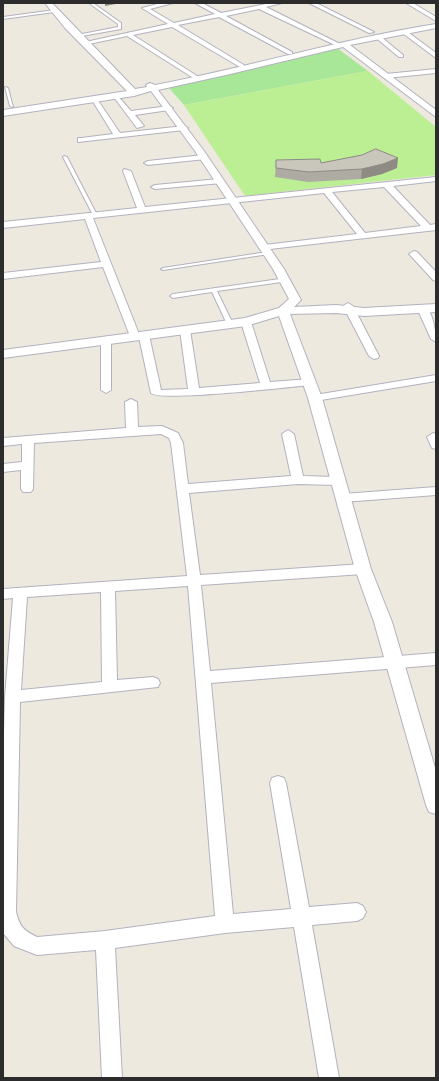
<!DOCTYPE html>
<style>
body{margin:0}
#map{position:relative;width:439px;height:1081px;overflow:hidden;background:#eee9de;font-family:"Source Sans 3",sans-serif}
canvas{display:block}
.frame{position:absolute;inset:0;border:4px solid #2c2c2c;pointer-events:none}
</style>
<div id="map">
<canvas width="439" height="1081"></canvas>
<div class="frame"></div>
</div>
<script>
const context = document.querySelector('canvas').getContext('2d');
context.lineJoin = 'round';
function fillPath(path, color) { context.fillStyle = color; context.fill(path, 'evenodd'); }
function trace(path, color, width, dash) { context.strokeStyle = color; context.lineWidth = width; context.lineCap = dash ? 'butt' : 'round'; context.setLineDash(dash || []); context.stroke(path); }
fillPath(new Path2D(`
 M333,45L368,71L184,105L168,87Z`), '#a9e798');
fillPath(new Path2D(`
 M368,71L436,127V175L245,196L184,105Z`), '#bcef93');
const service = new Path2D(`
 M89,3H93L121,23V29L76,37L77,35L118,27V24Z
 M55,10L54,12L3,19V17Z
 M5,87L8,88L13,107L10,106Z
 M64,156L67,157L97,215V216L93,215L63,157Z
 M267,252H269V254L163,270L161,269L163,268Z
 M287,278L289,279V281L217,291L233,324L230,326L227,324L212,292L173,298L170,296L173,294Z`);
const minor = new Path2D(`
 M161,3H173L150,9L174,23L215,14L195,3H202L221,13L271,3H282L266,7L342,45L337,46L259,9L226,16L292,52V54H288L219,17L178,25L244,65V67H240L172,27L133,35L197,76V78L195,79L127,36L84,45L81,43L168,24L142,8Z
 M309,3H316L374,32L369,33Z
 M406,3H413L436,17V21Z
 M401,30H405L436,53V58L401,32Z
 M375,35H379L403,55V57H399L375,37Z
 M436,69V73L386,78L383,76L386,74Z
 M116,94L131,111L169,106L173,108L169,110L135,115L144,126L137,128L113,96Z
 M95,98L97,99L120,133L184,126L188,128L184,130L78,142V138H81L113,134L92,100Z
 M203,155H206V159L148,165L144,163L148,161Z
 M124,169L131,171L145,207L436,177V181L393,186L430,225L436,224V230L261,250V246L264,245L357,234L324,193L93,218L139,334L144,332L149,335L161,390L188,389L180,330L185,327L190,330L199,388L260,383L241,322L246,319L251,322L270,382L310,379L315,382L310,385C290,387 158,402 151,393L139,337L135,339L130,336L103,267L3,279V273L101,262L85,219L3,228V222L137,208L123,171ZM384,187L421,226L365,233L332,192Z
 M219,179H222V183L155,189L151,187L155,185Z
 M414,251L417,252L436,272V281L433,280L411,256L409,254Z
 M348,303L353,306L379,356L378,358L374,359L369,356L343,306Z
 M422,305C433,308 436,333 436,342L431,339L417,308Z
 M106,337L111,340V390L106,393L101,390V340Z
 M436,375V381L315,401L309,398L315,395Z
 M131,399L137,402L138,427L162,426L178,433L183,443L188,484L291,476L282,434L288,430L294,434L303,476L337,477L343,481L337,485L298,484L189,493L200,575L363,564L368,566L370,569L368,572L363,574L201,585L210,671L436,653V665L211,683L233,914L291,909L270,783L272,778L278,776L284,778L286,783L309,907L357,903L363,906L366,912L363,918L357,921L312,925L339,1078H319L294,927L225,933L115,948L122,1078H102L96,950L37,955L14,946L3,933V767L5,697L13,598L3,599V589L187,576L171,443L169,438L161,434L34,443L33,489L31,492H23L21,489V470L3,472V464L22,462V444L3,446V438L126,428L125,402ZM188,586L215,916L105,931L37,937C23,930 20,927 16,912L20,702L158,687L160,683L158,679L153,677L117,680L115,591ZM101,592L102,682L21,690L27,597Z
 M433,433L436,434V449L432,448L427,437Z
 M436,487V495L343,502L339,501L337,498L339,495L343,494Z`);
const tertiary = new Path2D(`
 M45,3H52L135,89L147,87L146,85L150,83L155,85C250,67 341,39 436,24V28L350,45L436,110V117L343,47L226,75L158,90L204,151L284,269L301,300L294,307L336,305L364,308L436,304V312L364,316L336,313L290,314L322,398L371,569L392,622L436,771V814L429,812L426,805L374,622L355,569L308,398L279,316L246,326L3,358V350L245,318L279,308L289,299L273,269L195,151L151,91L134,96L3,116V110L127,91L65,28Z`);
trace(service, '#b2b2c0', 2);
trace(minor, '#b2b2c0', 2);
trace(tertiary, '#b2b2c0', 2);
fillPath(service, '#fff');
fillPath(minor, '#fff');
fillPath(tertiary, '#fff');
fillPath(new Path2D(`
 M362,155L397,168L382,174L361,179L308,182L275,177L276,160L321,163Z`), '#adaba2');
fillPath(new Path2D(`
 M105,3H121L105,6Z
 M398,158L397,168L382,174L361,179L362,169Z`), '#8d8b84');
const building = new Path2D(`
 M376,149L398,158L383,164L362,169L309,172L276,168V160L320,159L321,163L362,155Z`);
fillPath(building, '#c9c7bc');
trace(building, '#8d8b84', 1);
</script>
